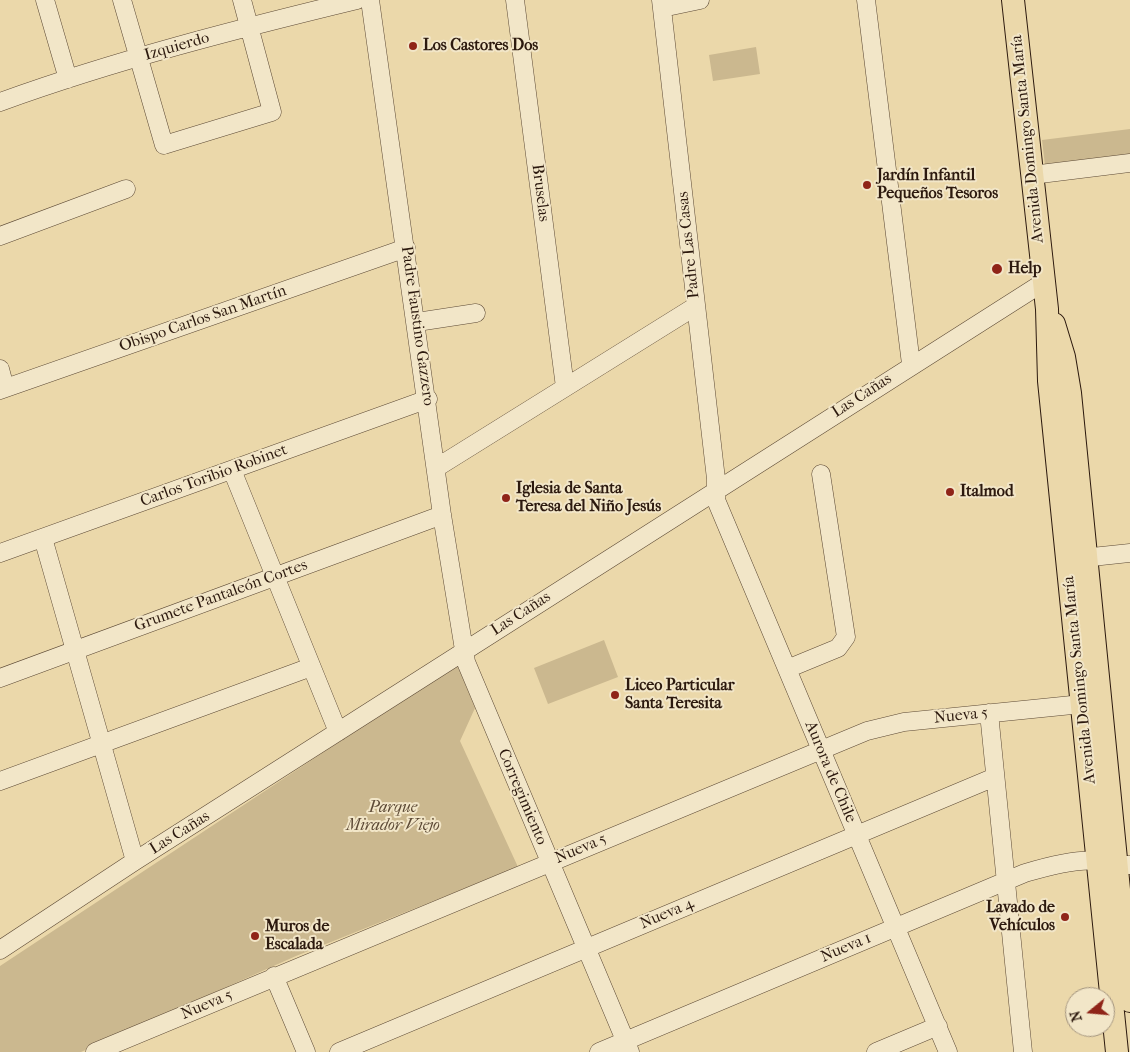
<!DOCTYPE html>
<meta charset="utf-8">
<style>
body{margin:0}
#map{position:relative;width:1130px;height:1052px;overflow:hidden;background:#ebd8aa;font-family:"IM FELL French Canon",serif}
canvas{display:block}
.north{position:absolute;left:1065px;top:987px;width:50px;height:50px;box-sizing:border-box;background:#f2e6c8;border:1px solid #a3947e;border-radius:50%;rotate:253deg;font-size:14px;font-weight:700;line-height:20px;text-align:center;color:#2c190e}
.north::after{content:'';display:block;margin:auto;width:18px;height:22px;background:#8f2418;clip-path:polygon(50% 0,100% 100%,50% 72%,0 100%)}
</style>
<div id="map">
<canvas width="1130" height="1052"></canvas>
<div class="north">N</div>
</div>
<script>
const context = document.querySelector('canvas').getContext('2d');
context.lineJoin = 'round';
function fillPath(path, color) { context.fillStyle = color; context.fill(path, 'evenodd'); }
function trace(path, color, width, dash) { context.strokeStyle = color; context.lineWidth = width; context.lineCap = dash ? 'butt' : 'round'; context.setLineDash(dash || []); context.stroke(path); }
function label(font, color, halo, rows, align = 'center') {
  context.font = font + ' "IM FELL French Canon",serif'; context.lineWidth = 4; context.setLineDash([]); context.textBaseline = 'middle'; context.strokeStyle = halo; context.fillStyle = color; for (const [text, x, y, turn = 0] of rows) {
    context.save(); context.translate(x, y); context.rotate((+turn || 0) * Math.PI / 180); context.textAlign = isNaN(turn) ? turn : align; if (halo) context.strokeText(text, 0, 0); context.fillText(text, 0, 0); context.restore();
  }
}
fillPath(new Path2D(`
 M756,47L760,74L713,81L709,55Z
 M1130,129V155L1045,166L1042,140Z
 M604,640L618,677L548,704L534,668Z
 M457,664L475,708L460,741L518,867L296,956L81,1052H0V966Z`), '#cbb88f');
const minor = new Path2D(`
 M45,0L68,79
 M122,0L164,145L272,112L242,0
 M370,0L442,515L466,662L630,1052
 M515,0L565,387
 M661,0L716,479V500L948,1052
 M866,0L911,364
 M662,8L700,0
 M0,102C116,60 237,29 357,0
 M1032,175L1130,163
 M0,236L126,189
 M417,322L476,313
 M0,369L5,388
 M0,390L406,248
 M436,468L696,306
 M232,470L338,732
 M43,538L135,861
 M0,553L428,399
 M1073,559L1130,553
 M787,669L838,648L846,637L821,474
 M0,678L442,515
 M989,713L1023,1052
 M0,781L311,667
 M0,950L135,861L1044,282
 M274,976L306,1052
 M95,1052L867,731L904,722L1082,704
 M339,1052L995,777
 M599,1052L1025,873C1045,867 1078,858 1099,861C1111,862 1118,866 1130,865
 M876,1052L938,1026`);
const major = new Path2D(`
 M1013,0L1047,309L1049,381L1117,1052
 M1054,324L1064,357L1070,393L1130,1001`);
trace(minor, '#5c4935', 19);
trace(major, '#2c190e', 24);
trace(minor, '#f2e6c8', 18);
trace(major, '#ebd8aa', 22);
for (const [x, y, r, color] of [
 [413,46,5,"#8f2418"],
 [867,185,5,"#8f2418"],
 [997,269,6,"#8f2418"],
 [950,492,5,"#8f2418"],
 [506,498,5,"#8f2418"],
 [615,695,5,"#8f2418"],
 [1065,917,5,"#8f2418"],
 [255,936,5,"#8f2418"]
]) { const dot = new Path2D(); dot.arc(x, y, r, 0, 2 * Math.PI); context.fillStyle = color; context.fill(dot); trace(dot, '#f2e6c8', 2); }
label('bold 16px', '#2c190e', '#f2e6c8', [
 ["Los Castores Dos",423,46],
 ["Jardín Infantil",877,176],
 ["Pequeños Tesoros",877,194],
 ["Help",1008,269],
 ["Iglesia de Santa",516,489],
 ["Teresa del Niño Jesús",516,507],
 ["Italmod",960,492],
 ["Liceo Particular",625,686],
 ["Santa Teresita",625,704],
 ["Lavado de",1055,908,"right"],
 ["Vehículos",1055,926,"right"],
 ["Muros de",265,927],
 ["Escalada",265,945]
], 'left');
label('16px', '#2c190e', '#f2e6c8', [
 ["Izquierdo",177,47,-16],
 ["Avenida Domingo Santa María",1028,139,-96],
 ["Bruselas",540,193,83],
 ["Padre Las Casas",689,245,-96],
 ["Obispo Carlos San Martín",203,319,-19],
 ["Padre Faustino Gazzero",417,326,82],
 ["Las Cañas",862,396,-33],
 ["Carlos Toribio Robinet",214,476,-20],
 ["Grumete Pantaleón Cortes",221,596,-20],
 ["Las Cañas",521,614,-33],
 ["Avenida Domingo Santa María",1080,680,-96],
 ["Nueva 5",961,716,-6],
 ["Aurora de Chile",830,772,67],
 ["Corregimiento",522,797,67],
 ["Las Cañas",180,833,-32],
 ["Nueva 5",581,849,-23],
 ["Nueva 4",667,914,-23],
 ["Nueva 1",846,948,-23],
 ["Nueva 5",207,1005,-23]
]);
label('italic 16px', '#5c4935', '#f2e6c8', [
 ["Parque",393,808],
 ["Mirador Viejo",393,826]
]);
</script>
